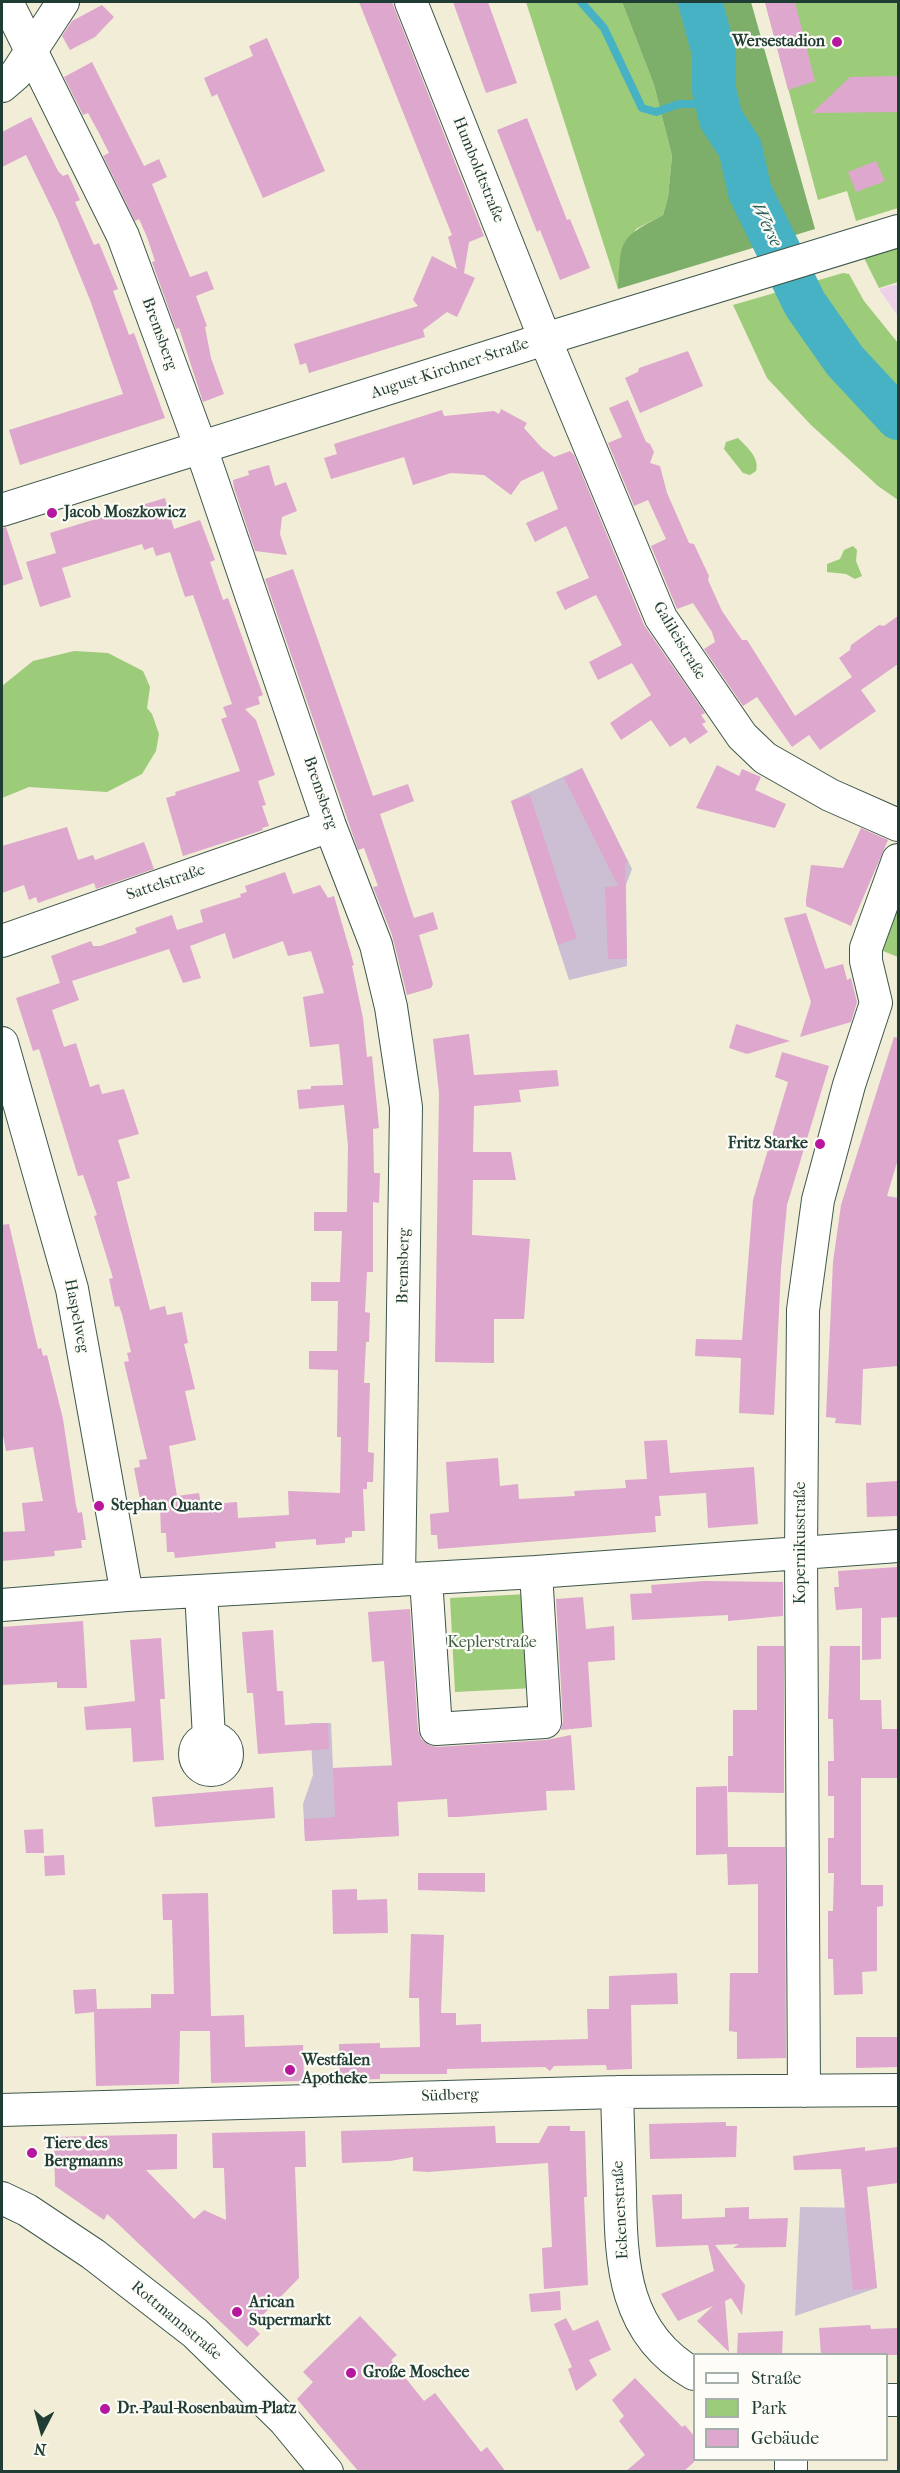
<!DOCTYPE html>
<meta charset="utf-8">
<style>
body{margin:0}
#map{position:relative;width:900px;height:2473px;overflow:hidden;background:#f1edd6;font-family:"IM FELL French Canon",serif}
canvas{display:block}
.frame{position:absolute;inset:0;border:3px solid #1f3d34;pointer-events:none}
.legend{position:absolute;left:693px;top:2353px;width:195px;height:108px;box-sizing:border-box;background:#fdfcf7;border:2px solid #a4b0a9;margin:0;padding:8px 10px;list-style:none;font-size:18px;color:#1f3d34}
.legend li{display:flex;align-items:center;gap:12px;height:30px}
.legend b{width:30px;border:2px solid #a4b0a9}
.north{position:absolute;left:12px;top:2401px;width:60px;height:60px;-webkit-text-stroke:4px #fdfcf7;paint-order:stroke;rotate:186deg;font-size:16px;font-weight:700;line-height:24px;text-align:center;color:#1f3d34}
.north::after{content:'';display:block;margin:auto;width:21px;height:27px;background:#1f3d34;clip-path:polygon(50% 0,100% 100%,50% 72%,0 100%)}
</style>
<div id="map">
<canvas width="900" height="2473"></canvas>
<div class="frame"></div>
<ul class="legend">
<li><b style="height:8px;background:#fff"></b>Straße</li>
<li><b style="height:16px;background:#9ccb7a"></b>Park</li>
<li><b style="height:16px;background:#dea7cd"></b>Gebäude</li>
</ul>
<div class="north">N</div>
</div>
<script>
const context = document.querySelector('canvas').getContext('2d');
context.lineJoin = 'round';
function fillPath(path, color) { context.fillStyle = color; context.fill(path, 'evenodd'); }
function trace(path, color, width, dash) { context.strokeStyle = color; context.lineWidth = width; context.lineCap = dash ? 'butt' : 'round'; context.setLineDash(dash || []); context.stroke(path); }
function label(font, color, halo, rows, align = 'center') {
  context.font = font + ' "IM FELL French Canon",serif'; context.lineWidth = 4.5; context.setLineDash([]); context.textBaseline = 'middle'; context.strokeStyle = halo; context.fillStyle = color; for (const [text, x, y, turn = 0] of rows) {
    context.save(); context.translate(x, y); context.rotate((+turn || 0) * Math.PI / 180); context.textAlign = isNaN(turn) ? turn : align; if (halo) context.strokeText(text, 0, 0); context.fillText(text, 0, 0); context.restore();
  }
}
fillPath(new Path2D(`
 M898,284V316L879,289Z`), '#edd1e9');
fillPath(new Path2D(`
 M582,768L632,869L626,885L627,966L569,980L511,801Z
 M310,1723H331L333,1768L396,1765L399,1836L305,1841L303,1804L313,1775Z
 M800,2207L869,2208L877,2288L795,2316Z`), '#ccbfd4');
fillPath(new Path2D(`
 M526,2H622L654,85L672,156L668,197L663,215L636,229L620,262L618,289Z
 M765,2H898V208L856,221L847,191L818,200Z
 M898,243V282L879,288L862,254Z
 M843,273L849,274L864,301L898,343V500L878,486L811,425L767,378L733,305Z
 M738,438C747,447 760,458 756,471L750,475L743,473L724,449L726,442Z
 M853,546L857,550L856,561L862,576L855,579L846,574L827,572V564L840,559L844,550Z
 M74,651L108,653L143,671L150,687L147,708L152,714L159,734L156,751L142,774L107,792L29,787L2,798V686L33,661Z
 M898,899V957L878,949Z
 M528,1594L534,1688L455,1692L450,1598Z`), '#9ccb7a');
fillPath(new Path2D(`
 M622,2H751L815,229L618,289C621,239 618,239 663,215L668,197L672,156L654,85Z`), '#7daf6a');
trace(new Path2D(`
 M581,2L604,28L642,108L656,112L679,104H718`), '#46b2c3', 8);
trace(new Path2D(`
 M700,2L714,53V90L721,119L740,148L750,192L805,304L845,361L898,418`), '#46b2c3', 44);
fillPath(new Path2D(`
 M359,2H392L484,236L469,242L464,273L475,278L457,317L447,312L423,330L425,337L309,373L306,363L300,365L294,344L418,306L413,300L432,256L457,269L448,237L452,235Z
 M453,2H488L517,83L486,93Z
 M765,2H795L815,81L788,90Z
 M102,5L114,17L95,37L70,50L62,36L72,21Z
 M267,38L325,171L263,198L217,94L212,97L204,78L253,56L249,46Z
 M92,62L144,166L159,159L167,177L152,184L190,277L207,271L214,289L196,296L207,326L205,327L211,358L224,394L203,402L179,328L176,329L152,262L155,261L147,237L139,219L135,221L103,156L109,153L99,133L88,113L83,115L64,77Z
 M898,76V112L812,113L850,77Z
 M31,117L58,171L63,176L68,174L80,200L75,202L94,245L99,243L118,289L113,291L129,335L134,333L165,418L20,465L9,430L123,394L90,300L57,219L26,155L2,167V132Z
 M527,118L567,220L570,219L590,268L560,280L540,230L537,232L497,130Z
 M876,161L885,181L856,192L848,172Z
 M688,351L703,386L640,413L625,378L638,372L639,368Z
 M628,400L646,442L650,444L654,452L650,463L660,466L667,493L689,543L694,544L709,576L708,580L722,611L742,640H747L795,716L852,677L839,658L850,650L851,645L879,625L884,626L898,616V664L861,690L876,711L820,750L809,735L792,747L757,697L743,706L704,649L715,642L712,632L693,603L677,609L651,546L666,539L648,500L634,506L608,443L622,437L609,408Z
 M501,409L527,423L524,428L542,448L554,457L570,451L574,455L644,625L705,713L701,715L706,722L702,724L708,732L690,744L685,737L670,747L651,720L621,740L610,723L651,695L632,663L598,680L589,662L622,645L596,595L565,610L556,592L589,578L566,526L535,542L526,523L558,509L543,471L521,481L511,495L484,475L451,473L413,485L404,457L331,479L324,458L337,454L334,444L442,410L444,416L494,411L499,414Z
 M269,465L275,486L286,482L297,511L282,517L280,534L287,555L255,551L234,488L233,480L249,475L248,471Z
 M165,498L174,529L200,520L215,560L210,562L223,600L228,598L263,695L258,697L260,704L245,709L256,720L275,775L258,781L266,805L262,806L269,826L262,828L263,830L183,856L166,798L176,795L175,792L240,771L221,719L227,717L223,707L232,704L193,595L185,597L170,552L156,556L153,547L144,550L142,544L62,568L71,597L40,607L26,562L56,553L50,533Z
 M6,527L23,579L2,586V528Z
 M293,569L373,796L408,784L414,801L380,814L414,918L433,912L438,929L419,935L433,984L431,988L407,995L392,935L373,887L378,886L364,848L358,850L265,579Z
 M717,765L739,776L742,769L761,777L755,790L786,804L775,828L696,808Z
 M582,768L628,862L625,864L627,959H608L605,887L618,886L564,778Z
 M530,795L577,938L558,945L511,801Z
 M67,827L78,860L93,855L95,860L144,842L154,869L96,889L94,883L38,903L36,897L29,900L24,885L2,893V846Z
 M861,828L888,840L851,926L806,906V900L811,865L843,868Z
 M285,872L293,894L320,885L328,898L334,896L354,965L352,966L363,1018L367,1057L372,1056L379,1128L373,1129L374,1173H380L379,1203L373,1202V1272H367L365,1312L370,1313L369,1342H366L364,1383H370L368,1452L374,1453L373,1482H367V1489H363L365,1531H352V1537L345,1538V1543L316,1545V1539L275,1542L276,1548L175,1558L174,1552H167L166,1533H161L160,1508L142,1510L134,1468L140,1467L139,1460L147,1459L124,1362L129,1361L127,1353L131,1352L122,1314L119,1306L115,1307L109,1279L113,1278L94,1216L97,1215L83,1175L78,1176L39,1049L33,1051L16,998L60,983L51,956L91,941L93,946H100L137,933L135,928L172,915L177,930L203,922L200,910L241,897L240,894L247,892L245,886ZM225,933L233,959L283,941L288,956L311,951L324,993L303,997L310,1047L339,1044L343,1085L311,1086V1089L297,1090L299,1109L344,1105L348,1146L347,1212H314V1231H342L340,1282H311V1301H338L337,1351H309V1369L338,1370L337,1437H341L340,1493L288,1491L289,1515L238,1518L237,1502L201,1505L199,1493L177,1496L169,1446L196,1440L185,1391L195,1389L184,1344L188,1343L182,1312L167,1315L165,1306L150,1310L117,1182L130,1178L118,1140L139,1134L124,1089L102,1094L99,1084L90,1087L76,1043L64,1047L52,1010L79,1000L72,981L169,949L183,983L201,978L190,946Z
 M806,913L825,969L843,964L847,980L851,978L857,1002L851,1022L800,1037L811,1002L784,918Z
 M736,1024L790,1041L747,1054L729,1048Z
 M469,1034L474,1075L557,1070L559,1086L519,1090L521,1102L474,1106L473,1152H511L516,1180H473L472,1235L530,1239L524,1319H494V1363L435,1362L439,1093L433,1039Z
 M894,1037L898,1038V1159L887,1196L898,1198V1366L863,1369L861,1425L835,1423L836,1418L826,1417L833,1262L841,1205Z
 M782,1052L829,1066L787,1205L781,1269L774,1415L739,1413L741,1358L695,1356L696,1339L742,1340L753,1200L788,1082L775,1077Z
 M9,1224L38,1349L41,1348L43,1356L47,1355L63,1419L76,1505L78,1513L82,1512L86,1540H81L82,1548L54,1551L55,1556L2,1561V1532L25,1531L22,1503L43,1501L33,1447L6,1451L2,1430V1225Z
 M667,1440L670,1473L754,1467L758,1524L708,1528L706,1493L659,1496L661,1516H655L656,1532L438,1549L437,1535H431L430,1514L449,1512L446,1462L498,1458L500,1486L518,1484L519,1499L575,1496L574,1491L626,1488L625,1480L647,1479L644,1441Z
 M898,1481V1516L867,1517L866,1483Z
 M898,1567V1617L881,1618V1659L862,1660V1608L836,1610L834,1587H839L838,1571Z
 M704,1581L783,1582V1616L728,1621V1615L632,1620L630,1594L652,1593L651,1585Z
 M583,1597L586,1629L614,1626L615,1660L588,1662L592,1727L561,1730L563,1721L556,1599Z
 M410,1609L418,1730L421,1739L429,1745L437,1747L546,1740L571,1735L575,1790L546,1791L547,1810L458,1817H448L447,1799L397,1802L399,1836L305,1841L304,1819L335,1817L333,1768L392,1766L384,1661L372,1662L368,1612Z
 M83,1621L87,1688H57V1682L2,1685V1627Z
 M273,1630L277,1691H283L285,1725L328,1723L329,1749L258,1754L253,1693H247L242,1632Z
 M161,1638L165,1699H160L164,1760L133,1762L131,1728L86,1730L84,1707L135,1701L130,1640Z
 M757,1646H784V1793L728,1792V1756H733V1710H757Z
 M830,1646H860V1700H881L882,1729H898V1778H861V1885H883V1906L877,1907V1971L862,1972L863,1994L834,1995L833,1959H828V1911H833L834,1873H828V1838H834V1796H828V1761H834L833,1719H828Z
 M727,1786L728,1847H785L786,2058L737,2059V2032L729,2031L730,1973H758V1884L728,1885L727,1854L696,1855V1787Z
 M273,1787L275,1818L155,1827L152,1797Z
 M43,1829L44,1853H26L24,1830Z
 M64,1855L65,1875L45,1876L44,1856Z
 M418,1873H485V1892L418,1890Z
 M357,1889V1900L387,1899L388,1933L333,1934L332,1890Z
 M208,1893L211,2016L244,2015L245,2047L303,2045L304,2081L211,2083L210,2031H180L179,2084L96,2086L94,2012L75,2014L73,1990L96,1989L97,2009L151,2008V1994H174L172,1920H163L162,1894Z
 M411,1934L444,1935L441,2013H456V2025L481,2024V2042L588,2039L587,2009H609V1976L677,1973L678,2004L631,2005L632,2069L607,2070L606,2065L554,2066L550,2071L545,2067L447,2069V2074H380V2079L340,2080L339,2044L380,2043V2048L420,2047L419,1998H409Z
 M856,2037H898V2067L856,2068Z
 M726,2122V2126H737L736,2157L650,2159L649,2124Z
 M495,2126L496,2143H539L548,2126H570V2131H585L587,2197H584L588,2285L544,2289L542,2248L552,2247L548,2163L428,2172L413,2171V2157L390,2161L342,2163L341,2131Z
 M305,2131L306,2167H295L299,2278L252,2326L260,2334L247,2347L115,2221L107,2214L104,2220L55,2186L54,2137L177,2134V2169L146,2170L194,2219L204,2210L226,2220L224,2168H213L212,2133Z
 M865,2147V2151L898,2147V2183L867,2187L877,2288L853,2290L841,2169L794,2170L793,2156Z
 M682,2194V2219L725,2217V2208L749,2207V2219L788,2218L786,2247L733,2248L739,2244L715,2245L745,2285L742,2315L731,2298L725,2301L729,2352L697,2321L713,2306L678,2321L661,2294L714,2271L708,2245L656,2247L652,2195Z
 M560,2291L561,2310L531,2312L529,2294Z
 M360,2316L397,2355L391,2360L424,2401L435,2393L481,2452L487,2447L506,2472H359L297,2399L313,2382L303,2372Z
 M566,2318L573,2331L598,2320L611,2350L589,2360L597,2375L576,2391L568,2369L572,2367L554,2324Z
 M870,2325L871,2329L898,2328V2355H821L819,2328Z
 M783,2331L782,2355H737L738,2333Z
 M635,2378L682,2427L685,2425L694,2436V2462L683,2472H625L645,2455L619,2421L624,2416L612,2400Z`), '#dea7cd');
const minor = new Path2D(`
 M7,2L123,236L201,448L330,826L376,945L391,1007L406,1107L399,1580
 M411,2L545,339L661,618L742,736L765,758L830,795L898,825
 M2,86L16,74L63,2
 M2,510L545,339L898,231
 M2,941L330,826
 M2,1043L72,1289L127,1595
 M426,1579L436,1729L545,1722L536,1572
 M201,1591L209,1738
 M2,1605L127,1595L536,1572L898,1546
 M195 1754a16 16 0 1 1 32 0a16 16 0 1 1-32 0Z
 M804,2091L801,1552L803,1310L818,1200L849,1085L876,1003L866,961V948L898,860
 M617,2092C618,2125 619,2159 620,2193C621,2265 624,2334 694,2374
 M2,2110L617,2092L898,2090
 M2,2198L27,2210L93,2254L195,2333L284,2420L327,2472
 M886,2400H898
 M791,2460V2472`);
trace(minor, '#3e574c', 34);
trace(minor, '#fff', 32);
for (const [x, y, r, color] of [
 [837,42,6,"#b5179e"],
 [52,513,6,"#b5179e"],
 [820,1144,6,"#b5179e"],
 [99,1506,6,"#b5179e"],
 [290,2070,6,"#b5179e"],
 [32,2153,6,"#b5179e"],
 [237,2312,6,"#b5179e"],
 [351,2373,6,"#b5179e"],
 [105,2409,6,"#b5179e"]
]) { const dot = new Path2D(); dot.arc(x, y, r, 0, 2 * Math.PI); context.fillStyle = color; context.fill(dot); trace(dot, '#fdfcf7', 2); }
label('bold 16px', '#1f3d34', '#fdfcf7', [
 ["Wersestadion",825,42,"right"],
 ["Jacob Moszkowicz",64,513],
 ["Fritz Starke",808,1144,"right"],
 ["Stephan Quante",111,1506],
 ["Westfalen",302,2061],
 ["Apotheke",302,2079],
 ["Tiere des",44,2144],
 ["Bergmanns",44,2162],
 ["Arican",249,2303],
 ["Supermarkt",249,2321],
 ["Große Moschee",363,2373],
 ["Dr.-Paul-Rosenbaum-Platz",117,2409]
], 'left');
label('16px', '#1f3d34', '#fdfcf7', [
 ["Humboldtstraße",478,170,68],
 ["Bremsberg",159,334,70],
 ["August-Kirchner-Straße",450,369,-18],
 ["Galileistraße",679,641,59],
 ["Bremsberg",320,793,71],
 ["Sattelstraße",166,883,-19],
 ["Bremsberg",404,1266,-89],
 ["Haspelweg",76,1316,79],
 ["Kopernikusstraße",801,1543,-90],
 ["Südberg",450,2096,-2],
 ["Eckenerstraße",621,2210,-93],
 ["Rottmannstraße",176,2321,40]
]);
label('16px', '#3e6046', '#fdfcf7', [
 ["Keplerstraße",492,1643]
]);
label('italic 18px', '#2b605f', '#fdfcf7', [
 ["Werse",766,225,64]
]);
</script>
